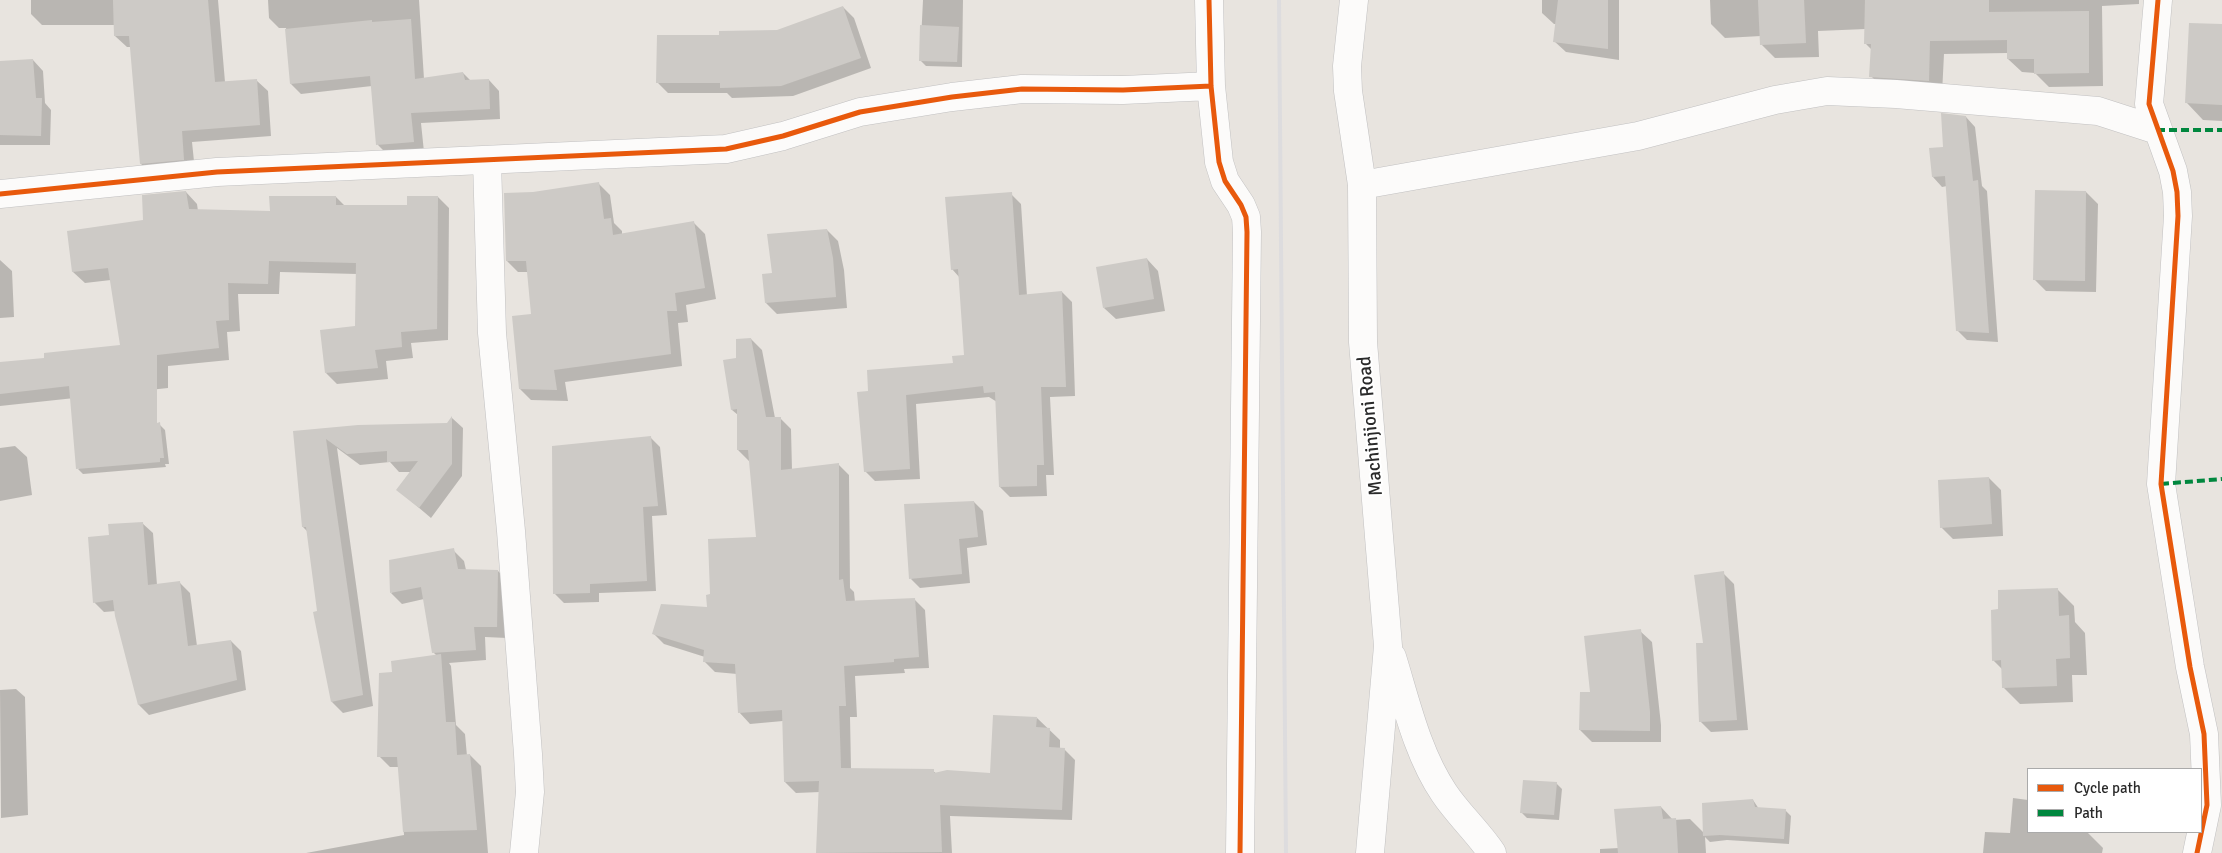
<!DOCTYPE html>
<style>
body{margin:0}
#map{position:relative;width:2222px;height:853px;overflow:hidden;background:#e8e4df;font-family:Signika,sans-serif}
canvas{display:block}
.legend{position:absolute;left:2027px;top:768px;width:175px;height:65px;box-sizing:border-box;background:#fff;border:1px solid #aaa;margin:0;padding:6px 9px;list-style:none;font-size:15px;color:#2a2a2a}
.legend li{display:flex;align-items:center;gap:10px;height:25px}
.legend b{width:25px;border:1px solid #aaa}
</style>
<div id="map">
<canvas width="2222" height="853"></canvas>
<ul class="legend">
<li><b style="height:6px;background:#e8590c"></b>Cycle path</li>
<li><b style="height:6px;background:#00873e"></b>Path</li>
</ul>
</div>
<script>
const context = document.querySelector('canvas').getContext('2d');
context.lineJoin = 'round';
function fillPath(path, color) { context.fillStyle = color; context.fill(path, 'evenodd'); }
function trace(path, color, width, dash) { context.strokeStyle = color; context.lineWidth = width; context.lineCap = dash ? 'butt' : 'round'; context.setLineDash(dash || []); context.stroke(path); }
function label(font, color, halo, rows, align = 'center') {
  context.font = font + ' Signika,sans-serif'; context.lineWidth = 4; context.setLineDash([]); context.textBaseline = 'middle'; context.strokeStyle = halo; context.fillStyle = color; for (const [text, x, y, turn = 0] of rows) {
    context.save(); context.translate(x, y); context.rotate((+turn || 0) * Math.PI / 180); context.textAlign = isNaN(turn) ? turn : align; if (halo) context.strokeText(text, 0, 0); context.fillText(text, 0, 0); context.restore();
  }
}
fillPath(new Path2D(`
 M31,0H218L225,82L256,80L268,91L271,136L192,142L195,171L153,175L141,164L131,47H127L115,36V25H42L31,14Z
 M268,0H419L424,79L463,73L471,81L489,80L499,91L500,119L421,123L424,152L388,155L378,145L372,86L301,94L291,84L286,28H279L269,18Z
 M923,0H963L962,67L926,66L920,60Z
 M1542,0H1619V60L1566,52L1554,41L1556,24H1554L1542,13Z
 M1710,0H2139V4L2102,6L2103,86L2049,87L2035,73L2022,72L2008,59V53L1944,54L1942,94L1885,90L1871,76L1872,50L1866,44V29L1818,31L1819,57L1775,58L1761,44V36L1725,38L1711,24Z
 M843,7L854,18L871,68L793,96L732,98L727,93H668L658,83L720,36L777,31Z
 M2222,26V121L2203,120L2187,103Z
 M33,60L43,71L45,103L51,110L50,145H0V62Z
 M1966,117L1975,127L1982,186L1987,191L1998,342L1967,340L1957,330L1947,186L1942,187L1933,177L1945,148Z
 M598,183L610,195L614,223L622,231V235L693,222L705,234L716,299L686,305L688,322L678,323L682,366L565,382L568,401L531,400L520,389L532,315L528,272H518L507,261L533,193Z
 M186,192L197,204L198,211L271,212L336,197L345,206L408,207L438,197L449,208L448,340L411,343L413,358L386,361L388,379L337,384L326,373L357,327V274L280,272L279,294H238L240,331L227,332L229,360L168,366V388L0,406V364L45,359L122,346L111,280L85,283L73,272L68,232L144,221Z
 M2086,192L2098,204L2096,292L2046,291L2034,279Z
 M1011,194L1021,204L1027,296L1062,292L1072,302L1075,396L1050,397L1054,475H1046L1047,496L1010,497L1000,487L997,402L989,397L916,404L920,479L875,481L865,471L870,392L954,364L965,356L960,278L952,269Z
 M827,230L838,241L844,270L847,308L777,314L766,303L773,274Z
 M1147,259L1158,271L1165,311L1116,319L1104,308Z
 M0,260L12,271L14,317L0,318Z
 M751,339L762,350L775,418H780L791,429L792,470L838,464L849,475L850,588L854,592L855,602L914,599L925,610L929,668L904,669L905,673L855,676L857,717H850L851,769L933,771L937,774H991L1037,718L1060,740V749H1064L1075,760L1072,820L950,816L952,853H817L820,792L796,793L785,782L783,721L750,724L739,712L737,674L715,672L704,661L705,657L664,644L653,633L708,609L712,596L758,538L750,462L738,450V415L732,410L737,359Z
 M452,418L463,428L462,476L431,518L398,490L411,472H399L390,462L360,465L337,448L373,706L343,713L332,702L308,532L303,527L294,432L447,424Z
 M159,424L165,430L169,464H165L166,467L83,474L78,469Z
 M650,437L660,447L667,515L652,516L656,591L599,593V602L564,603L555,594Z
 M15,446L27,457L32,495L0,501V448Z
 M1989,478L2001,490L2003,536L1953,539L1941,527Z
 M974,502L983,511L987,545L967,548L970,583L920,588L911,579Z
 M142,523L153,533L157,585L180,583L190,593L197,646L231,641L241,651L246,690L149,715L139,705L116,611L104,612L94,602L111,536Z
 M453,550L464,561L466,570L498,571L509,582L507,638L485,637L486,660L449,663L451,666L456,725L465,734L467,756L470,755L481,766L488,853H306L404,835L399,767H390L379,756L393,673L437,656L433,652L424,599L402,604L391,593Z
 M1723,573L1734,584L1748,730L1711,732L1700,721Z
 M2057,589L2074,606L2075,622L2085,633L2087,675H2072L2073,702L2020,704L2003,687L2002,669L1993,660L2000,610Z
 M1640,631L1652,642L1661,725V742H1592L1580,730L1591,693Z
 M16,689L25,697L28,815L1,818L0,690Z
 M1556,783L1562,789L1559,820L1527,818L1522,813Z
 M2013,798L2028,800V832H2087L2103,848L2102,853H1983L1985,832L2010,833Z
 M1753,800L1759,809L1785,810L1791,816L1789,844L1727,840L1710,842L1705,837L1706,853H1600V849L1619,848L1661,807L1673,820L1690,819L1704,833Z`), '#0003');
fillPath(new Path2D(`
 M113,0H208L215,82L257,79L260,125L182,131L184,160L140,164L129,36H114Z
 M1558,0H1608V49L1553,42Z
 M1758,0H1804L1806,43L1760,45Z
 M1865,0H1989V12L2089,11V73L2034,74V59H2007V40L1930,41L1929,81L1869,77L1871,44H1864Z
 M843,6L861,58L781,86L720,88V83H656L657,35H719V31L777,30Z
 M411,19L415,79L463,72L465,80L489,79L490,109L411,113L414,142L376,145L370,76L290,84L285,29L372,20V22Z
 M2189,23L2222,24V105L2185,103Z
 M920,25L959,27L957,62L919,61Z
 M33,59L36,98H42L41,136L0,135V61Z
 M1941,113L1966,116L1973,181L1978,180L1989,333L1956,331L1945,176L1932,177L1929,148L1943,147Z
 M599,182L604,219L611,218L613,235L694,221L705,288L675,293L677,311H667L671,354L554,370L557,390L519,389L512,316L531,314L526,261H506L504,193L533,192Z
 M2035,190L2086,191L2085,281L2033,280Z
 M186,191L189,209L270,211L269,196H336V205H407V196H438L437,329L401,332L402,347L375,350L378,368L325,373L320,330L355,326L356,263L269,261L268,284L228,283L229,320L216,321L219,348L157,355V423L160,422L164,458H160V462L76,469L69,386L0,394V362L44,358V353L120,345L108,268L72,272L67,231L143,220L142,195Z
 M1012,192L1019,295L1062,291L1066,387H1041L1044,465H1037V486L999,487L995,392L984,393L983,386L906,395L910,469L864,472L857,392L868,391L867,370L953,363L952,356L964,355L958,269L951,270L945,197Z
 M827,229L833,258L836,297L765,303L762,274L772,273L767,234Z
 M1147,258L1154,299L1103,308L1096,267Z
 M751,338L766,417H781V470L839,463V580L843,579L846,601L915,598L919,657L894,659V662L844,666L846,706H839L841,768L934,769V773L947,770L990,773L993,715L1037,717L1036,727L1050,728L1049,747L1065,748L1062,810L940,805L942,852L816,853L819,781L784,782L782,710L738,713L735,664L703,662L704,650L652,634L661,604L707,607L706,595L710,594L708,539L756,537L748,450H737V409L731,410L723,360L736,358V339Z
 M452,416V464L419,508L396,490L418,461L387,462V451L347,454L326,439L363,695L331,702L313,612L317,611L306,527H302L293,431L358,425L447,423Z
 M651,436L658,506L643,507L647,581L590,584V593L553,594L552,446Z
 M1989,477L1992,524L1940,528L1938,480Z
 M974,501L978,537L959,539L962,574L909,579L904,504Z
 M143,522L148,585L180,581L188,646L231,640L237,680L138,705L115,616L113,600L93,603L88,537L109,535L108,524Z
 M454,548L458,569L498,570L497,627H474L476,650L432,653L421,587L390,593L389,560Z
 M1724,571L1737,720L1699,722L1696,643H1703L1694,575Z
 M2058,588L2059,616L2069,615L2070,658L2056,659L2057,686L2002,688L2001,660L1992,661L1991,610L1998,609V590Z
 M1641,629L1650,712V731L1579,730L1580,692H1590L1584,636Z
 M441,654L446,722H455L457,755L470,754L477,830L403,832L397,757H377L379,673L392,672L391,661Z
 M1523,780L1557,782L1554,815L1520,813Z
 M1753,799L1755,807L1786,809L1784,839L1720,835L1703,836L1702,803Z
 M1661,806L1663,819L1676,818L1678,853H1618L1614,809Z`), '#cdcac6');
const street = new Path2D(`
 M1209,0L1211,86L1219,162L1225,181L1241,205L1246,217L1247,232L1240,853
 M1354,0L1347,66L1348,91L1362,185L1363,342L1388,646L1370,853
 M2158,0L2149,104L2173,171L2177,192L2178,216L2161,484L2190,667L2204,734L2207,805L2197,853
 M487,161L492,333L511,531L528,754L530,792L524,853
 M1362,185L1638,136L1775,100L1827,91L1896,94L2098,111L2157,130
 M0,194L217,172L726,149L783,136L860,112L952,97L1022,89L1123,90L1211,86
 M1392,657C1406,702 1417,753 1444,793C1458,814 1478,832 1492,853`);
trace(street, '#c1c0c1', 29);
trace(street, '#fcfbfa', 28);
trace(new Path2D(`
 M1279,0L1286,853`), '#dddcde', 4);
trace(new Path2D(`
 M2157,130H2222
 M2161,484L2222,479`), '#00873e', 4, [8, 4]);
trace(new Path2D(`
 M1209,0L1211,86L1219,162L1225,181L1241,205L1246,217L1247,232L1240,853
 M2158,0L2149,104L2173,171L2177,192L2178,216L2161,484L2190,667L2204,734L2207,805L2197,853
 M0,194L217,172L726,149L783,136L860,112L952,97L1022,89L1123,90L1211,86`), '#e8590c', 5);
label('19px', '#2a2a2a', '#fff', [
 ["Machinjioni Road",1371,426,-95]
]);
</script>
